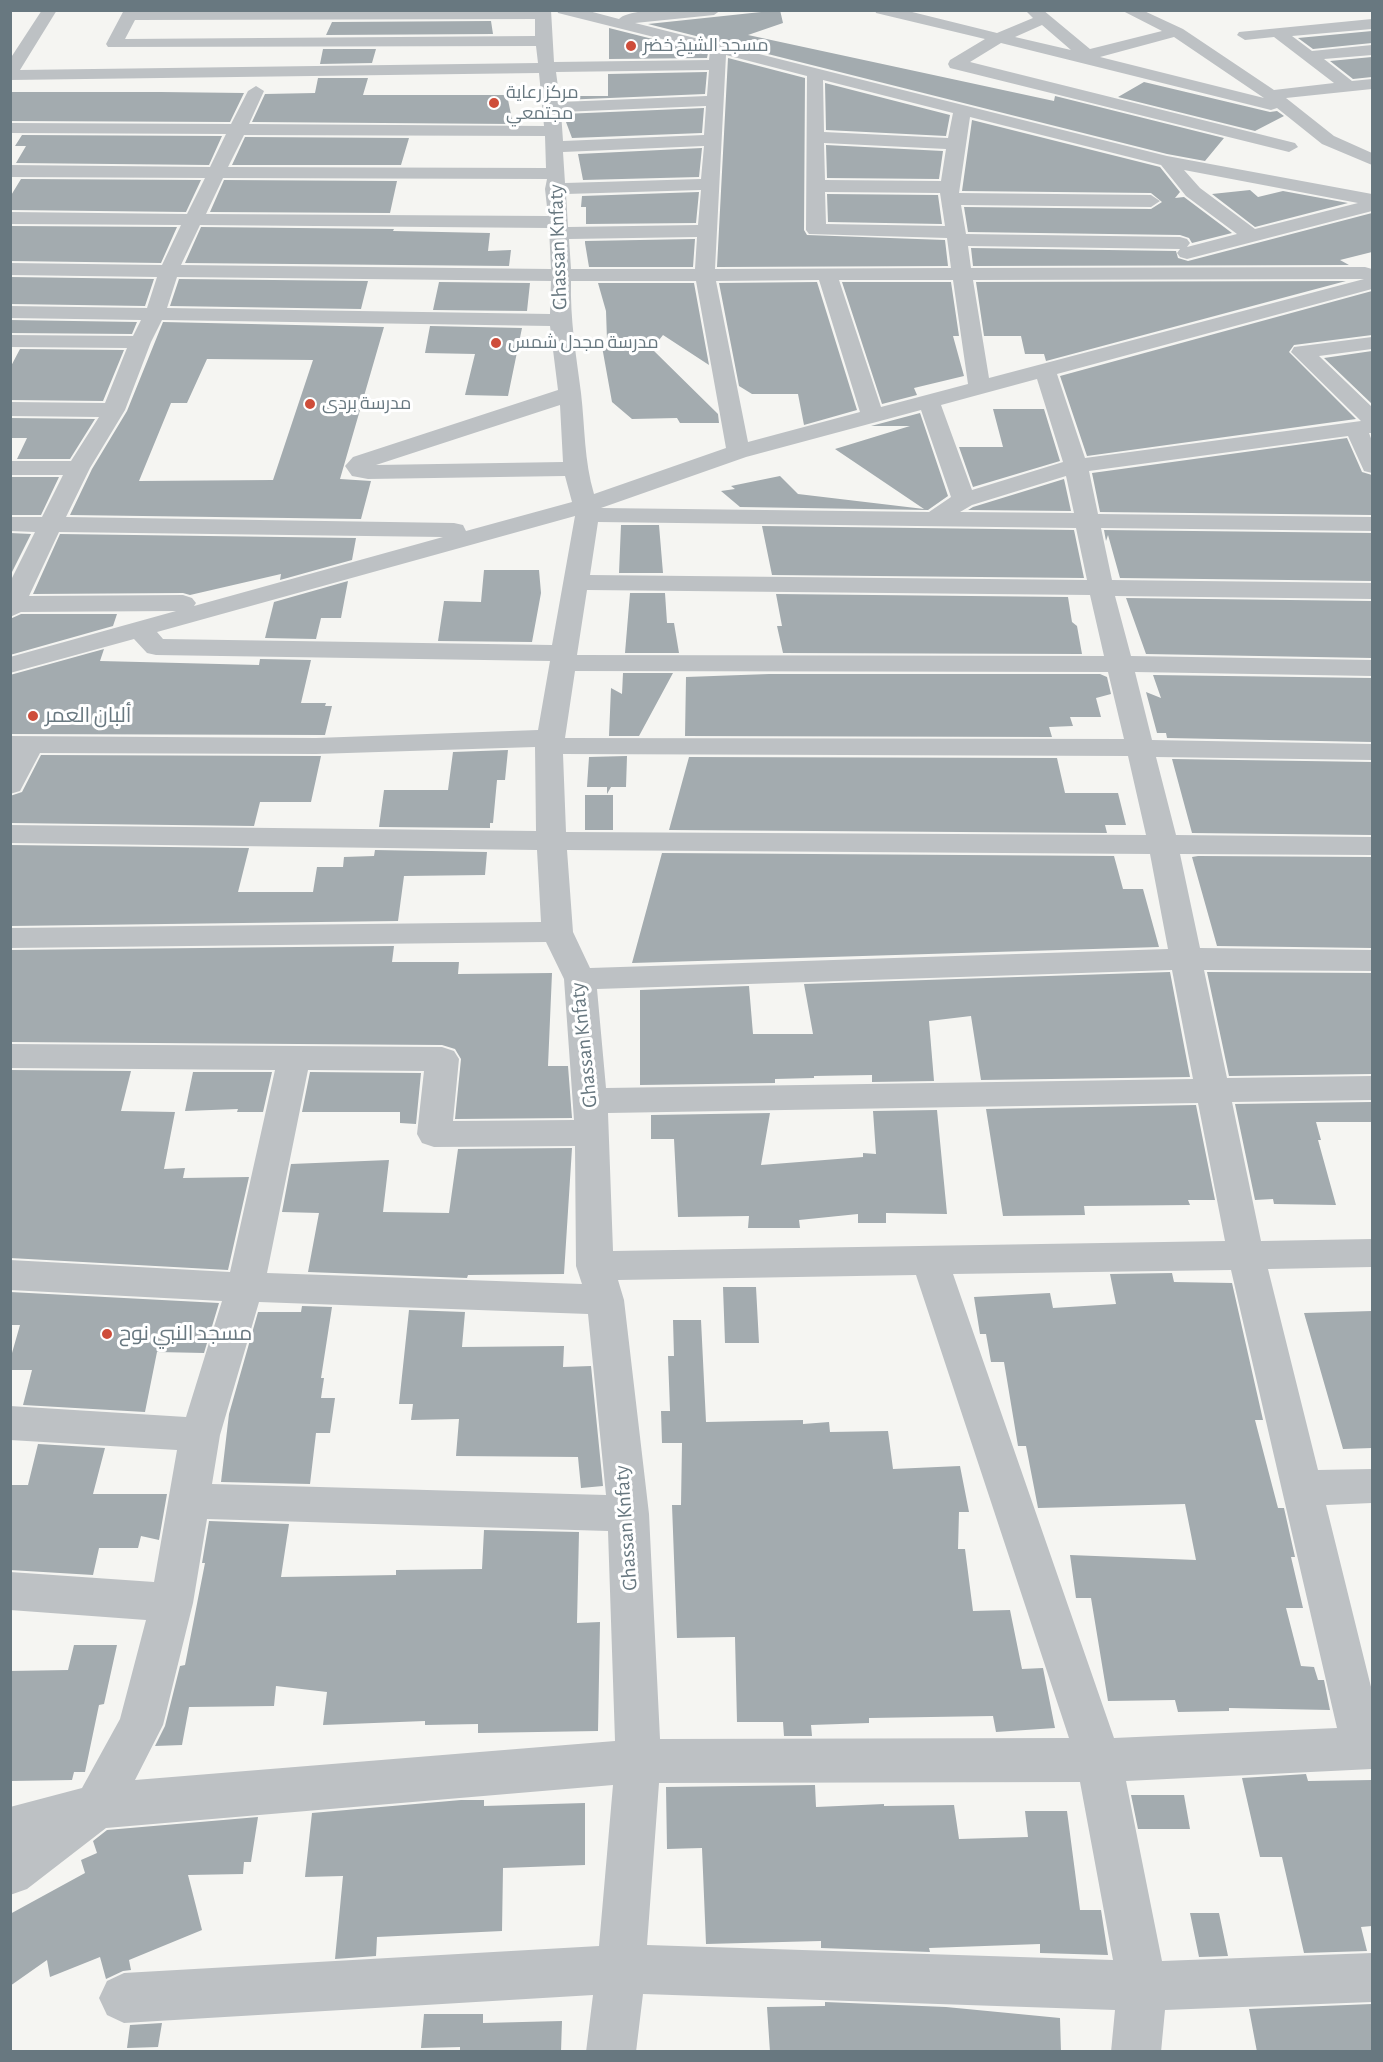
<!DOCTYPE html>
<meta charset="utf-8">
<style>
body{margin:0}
#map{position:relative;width:1383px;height:2062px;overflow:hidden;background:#f5f5f2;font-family:"Alegreya Sans",sans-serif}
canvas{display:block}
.frame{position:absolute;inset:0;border:12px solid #687880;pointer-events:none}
</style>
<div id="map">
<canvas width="1383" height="2062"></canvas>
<div class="frame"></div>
</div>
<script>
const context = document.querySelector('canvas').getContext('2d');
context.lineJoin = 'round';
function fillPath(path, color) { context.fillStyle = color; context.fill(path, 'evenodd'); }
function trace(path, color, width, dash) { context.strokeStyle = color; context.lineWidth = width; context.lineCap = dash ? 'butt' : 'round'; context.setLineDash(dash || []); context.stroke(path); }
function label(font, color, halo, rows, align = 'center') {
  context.font = font + ' "Alegreya Sans",Cairo,sans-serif'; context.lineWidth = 6; context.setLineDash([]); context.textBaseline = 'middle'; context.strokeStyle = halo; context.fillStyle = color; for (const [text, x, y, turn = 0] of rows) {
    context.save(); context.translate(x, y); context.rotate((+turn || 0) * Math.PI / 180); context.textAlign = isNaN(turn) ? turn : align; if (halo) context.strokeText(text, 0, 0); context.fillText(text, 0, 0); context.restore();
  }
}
fillPath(new Path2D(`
 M780,10L783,23L748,35L1054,101L1055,96L1224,138L1205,161L1167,154L648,24Z
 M491,21L493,34L326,35L332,22Z
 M609,28L708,53L707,58L609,59Z
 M1372,31V43L1313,49L1298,38Z
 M323,49H376L372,63L320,64Z
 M1372,57V77L1353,79L1330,61Z
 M728,58L805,78L804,230L807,235L945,240L948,266L717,267Z
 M707,72L705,94L562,100L561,96H608V74Z
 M318,78H368L363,95H507L513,124L252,122L265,94L315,93Z
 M1144,82L1270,112L1277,111L1284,116L1255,131L1118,97Z
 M825,83L950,115L946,136L826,130Z
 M10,92H161L244,93L230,122L10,121Z
 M704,108L702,133L572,138L563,114Z
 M972,120L1160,167L1180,192L1175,198L1184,197L1232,233L1192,243L1189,238L1180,235L968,232L964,207L1151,209L1162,202L1151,193L962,191Z
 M22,135L222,136L209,165L16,163L26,146H15Z
 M245,137L409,138L401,165H232Z
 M826,145L943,151L939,179L827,178Z
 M702,148L699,177L583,180L578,154Z
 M21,179L201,180L186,212L10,210V197Z
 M224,180L396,181H397L390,213L210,212Z
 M1250,190L1258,197L1283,191L1348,203L1255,227L1212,194Z
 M699,192L696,223L586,224V207H581L582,196Z
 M827,194L938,195L942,224L828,222Z
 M1372,213V252L1340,260L1349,265L973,266L971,248L1176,251L1178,258L1188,261Z
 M10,226L177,227L161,263L10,261Z
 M201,227L394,229L393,231L490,233L488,251L511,250L509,266L185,263Z
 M695,239L693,267H589L585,243V241Z
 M10,277L154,279L145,306L10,304Z
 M179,279L368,281L361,309L170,306Z
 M1346,281L1046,361L1044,354H1025L1021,336H984L976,282Z
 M439,282L530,283L527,311L433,310Z
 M817,282L857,410L804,425L798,394H752L739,386L719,283Z
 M842,282H951L959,336H953L964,376L914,388L917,395L882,404Z
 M598,283H694L709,365L663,335L652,349L718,414L719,423H680L677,418L632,419L612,402L601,341L607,340L606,311Z
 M1372,291V335L1294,345L1289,352L1356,419L1087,456L1060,376Z
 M10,320L137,322L132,334L10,333Z
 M163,322L384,327L340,479L371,481L361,519L70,515L92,469L127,411ZM207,359L313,360L273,480L139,481L171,403H187Z
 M430,326L522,328L508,396L465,395L475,354L425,353Z
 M20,349L124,350L103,401L10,400V368Z
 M1372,351V404L1324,358Z
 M993,409H1044L1060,461L973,487L959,447H1003Z
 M920,413L948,496L928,510L740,507L721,491L735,489L731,486L780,476L798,494L924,509L835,449L910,426H871Z
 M10,418L95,419L70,459H17L27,438H10Z
 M1347,438L1362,472L1372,475V515L1100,512L1092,473Z
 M10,477H59L41,515H10Z
 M1064,479L1071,511L968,510L973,507Z
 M621,525H659L663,573H619Z
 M762,526L1074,530L1084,578L772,575Z
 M1104,530L1372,533V581L1120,578L1108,535L1106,541Z
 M10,533L31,534L10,576Z
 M60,534L356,538L352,560L280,580L281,574L190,595L183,593L33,594Z
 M484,570H539L541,593L532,642L438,641L444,601L481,602Z
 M348,581L341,618H321L316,639L265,638L274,602Z
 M630,593H665L667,623H674L679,653H625Z
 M776,594L1068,597L1072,622L1077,626L1082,654L783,653L777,626H782Z
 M1126,598L1372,601V658L1146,654Z
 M21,614H117L113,626L10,655V619Z
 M104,649L100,661L259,665L260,659L311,660L301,703H326L325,706H332L325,735L10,734V675Z
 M623,673H673L639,736H609L611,688L622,694Z
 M769,674H1100L1107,677L1111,694L1096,698L1101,717H1070L1073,726L1049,727L1052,737L685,736L686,677Z
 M1153,675L1372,678V742L1167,738L1166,733H1157L1146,692L1161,698Z
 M508,750L505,780H497L493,823H490V828L379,827L384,790H448L453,752Z
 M41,755L316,756H321L311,802H260L254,826L10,823V796L22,792Z
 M627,756L626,787H611L607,794V787H587L589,757Z
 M689,757L1057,758L1065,793H1118L1126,825H1105L1107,833L669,830Z
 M1172,759L1372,762V835L1192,833Z
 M585,795H613V830H585Z
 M10,845L249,848L238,892H313L317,867H343L344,857L374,856L375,850L487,852L485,875L404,876L398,921L10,926Z
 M662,853L1114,856L1123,889H1143L1159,947L632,963Z
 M1198,856L1372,857V948L1217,946L1192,857Z
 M394,946L392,962H459L458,974L552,973L548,1066H568L572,1118L455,1119L461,1059L455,1049L442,1045L10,1042V950Z
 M1170,972L1190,1077L981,1080L971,1016L929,1021L934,1081L872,1082V1075L814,1076V1078L775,1079V1083L640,1085V990L749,986L753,1034H813L804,984Z
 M1207,972L1372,973V1074L1229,1076Z
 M10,1070L131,1071L121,1111L175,1112L164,1169L185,1168L183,1178L249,1177L228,1270L10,1258Z
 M193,1072H272L263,1112H237L238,1109L185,1111Z
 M310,1072L421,1073L416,1124L400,1123V1112H302Z
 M1372,1102V1122H1316L1321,1140H1318L1336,1205L1274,1204L1273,1199L1255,1200L1235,1104Z
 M1196,1105L1215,1200H1188L1190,1205L1084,1206L1085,1215L1003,1216L986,1109Z
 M937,1110L947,1214L886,1213V1223H858V1214L799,1220L800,1228H748L749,1216L678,1217L674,1139H651V1115L770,1113L761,1165L863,1157V1153L876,1154L873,1111Z
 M572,1148L564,1274L468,1275L467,1278L308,1272L319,1213L282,1212L291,1164L389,1160L383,1212L449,1213L458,1149Z
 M1172,1273L1174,1282L1232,1283L1263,1420H1255L1278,1508H1284L1295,1557H1291L1303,1608H1286L1301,1666L1314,1667L1318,1680H1324L1330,1710L1229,1708V1711L1178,1712L1175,1700L1108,1701L1091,1598H1076L1070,1555L1196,1560L1185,1504L1038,1508L1026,1446H1018L1004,1362H991L986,1334H980L974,1297L1050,1293L1053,1308L1116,1304L1110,1274Z
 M723,1287H756L759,1343H725Z
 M10,1292L219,1303L204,1353L157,1352L145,1412L23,1405L32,1370H10V1360L20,1325H10Z
 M302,1306L332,1307L321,1378H324L321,1398H335L330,1433H316L310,1484L221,1482L229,1414L258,1312H301Z
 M409,1310L465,1312L462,1347L564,1346L563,1367L591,1366L603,1486L581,1488L578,1457L456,1456L459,1419L411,1420L413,1404H399Z
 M1372,1311V1448L1343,1449L1304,1313Z
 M673,1320H701L706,1422L803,1420V1424L829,1422L830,1432L888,1431L893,1469L960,1466L969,1512H959L958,1549H965L973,1611L1010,1610L1022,1669L1043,1668L1055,1728L996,1732L993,1716L869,1718V1723L811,1725L812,1736H784L783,1722H737L735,1637L677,1638L672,1505H681L682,1443H662L661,1411H670L668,1356H674Z
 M38,1444L105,1448L93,1494H167L159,1540L141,1536L138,1548H99L93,1575L10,1570V1485H28Z
 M209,1521L289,1524L281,1577L396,1575V1570L482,1569L484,1530L579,1532L577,1623L600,1622L598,1731L478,1733V1724L425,1725V1721L323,1725L327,1692L276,1686L274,1706L189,1707L182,1745L155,1746L165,1726L180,1666L185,1665L205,1563H202Z
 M74,1645H117L104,1704L99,1705L85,1772H74L72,1780L10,1781V1671L68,1670Z
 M1306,1774L1308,1781L1372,1780V1926L1361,1927L1367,1951L1304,1953L1282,1857H1260L1242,1778Z
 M815,1785L816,1807L884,1804V1806L954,1805L959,1839L1028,1837L1025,1811H1067L1080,1910H1101L1108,1955L1040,1953V1944L929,1948L930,1952L821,1948V1941L706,1944L702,1848L667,1849L666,1787Z
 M1131,1795H1184L1190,1829H1138Z
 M461,1800H484V1806L585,1803V1865L503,1868L502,1931L377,1937L376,1956L335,1959L343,1876L305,1877L312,1813Z
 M258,1817L251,1862H244L243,1874L188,1875L202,1930L129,1960L131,1970L123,1971L106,1979L100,1957L50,1977L47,1960L10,1986V1914L85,1873L81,1860L97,1853L93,1841L107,1830Z
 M1190,1913H1219L1228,1956L1199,1957Z
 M825,2002L946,2007L1060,2018L1061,2052H770L767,2007L825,2006Z
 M1372,2004V2052H1257L1249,2009Z
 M424,2014H483V2023L562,2021L561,2052H460V2047L421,2048Z
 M162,2023L158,2047L127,2048L130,2025Z`), '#a3abaf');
fillPath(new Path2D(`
 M42,10H57L20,70L538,63L536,46L108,47L106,44L124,10H551L554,62L709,60L710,51L558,13L557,10H585L619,19C630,6 703,10 721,10L714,15L635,23L1167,156L1372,194V211L1187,259L1180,257L1177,253L1180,249L968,246L971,268L1365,267L1372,269V289L1057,374L1085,458L1361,421L1291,352L1294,347L1302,346L1372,337V349L1319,356L1372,407V433H1369L1372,441V473L1364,471L1348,436L1089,471L1098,514L1372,517V531L1101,528L1112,580L1372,583V599L1115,596L1131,656L1372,660V676L1135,672L1152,740L1372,744V760L1156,757L1176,835L1372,837V855L1180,854L1200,948L1372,950V971L1204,970L1227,1078L1372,1076V1100L1232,1102L1261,1241L1372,1239V1267L1268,1269L1318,1470L1372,1469V1503L1326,1505L1372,1691V1769L1126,1781L1162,1961L1372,1953V2002L1165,2010L1161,2052H1111L1115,2010L643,1994L636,2052H586L593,1995L124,2023L107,2015L99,1998L107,1981L124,1973L599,1946L613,1785L106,1828L27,1889L10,1895V1807L82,1788L120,1719L146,1620L10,1610V1572L154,1582L177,1450L10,1440V1406L186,1417L222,1301L10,1290V1260L230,1272L275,1070L10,1068V1044L442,1047L454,1051L459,1059L453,1121L574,1120L564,979L546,942L10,948V928L541,922L537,850L10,843V825L536,831L535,747L316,754L40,753L20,791L10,794V736L316,738L538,730L550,661L156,655L147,653L134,639L10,673V657L176,611L21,612L10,617V582L35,532L10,531V517H42L63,475H10V461H71L99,417L10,416V402L105,403L127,348L10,347V335L133,336L141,320L10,318V306L147,308L157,277L10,275V263L162,265L181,225L10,224V212L187,214L205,178L10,177V165L210,167L226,134L10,133V123L231,124L248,91L256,86L264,91L249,124L544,126L539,73L10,80V59ZM535,19V36L125,39L135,20ZM726,55L807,76L806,230L809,234L947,238L951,268L715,269ZM709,70L707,96L560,102L556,72ZM823,80L953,113L948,138L824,132ZM706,106L704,135L563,141L561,112ZM970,117L1161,165L1186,196L1237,234L1187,247L1190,243L1187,239L1180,237L966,234L961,205L1151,207L1160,201L1151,195L959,193ZM244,135L545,136L546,168L228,167ZM824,143L946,149L941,181L825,180ZM704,146L701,179L565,183L563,152ZM1184,170L1358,203L1255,229L1200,188ZM223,178L547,179L545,189L548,216L206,214ZM701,190L698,225L568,227L566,194ZM825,192L940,193L945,226L826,224ZM200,225L549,228L551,269L181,265ZM697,237L695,269H571L569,239ZM177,277L551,281L550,314L167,308ZM1364,279L989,378L973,280ZM819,280L860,412L748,442L716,281ZM839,280H953L968,384L881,407ZM571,281H696L726,448L594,494C584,461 585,427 581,393C576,355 570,319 571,281ZM162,320L550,326L558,390L353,457L345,466L352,476L368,479L565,476L572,502L466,531L463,525L454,523L66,517L90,468L125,410L151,342ZM1037,379L1063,462L972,490L941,405ZM560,405L563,462L376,465ZM921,410L951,497L929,512L601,508L746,457ZM1066,476L1074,513L960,512L972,505ZM575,516L552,645L163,639L157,632ZM598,522L1076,528L1087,580L590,575ZM59,532L443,537L194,606L196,603L192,598L183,595L29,596ZM587,590L1090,595L1104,656L577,655ZM575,671L1108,672L1124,739L565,738ZM563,754L1128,756L1146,835L566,832ZM567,850L1150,854L1168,949L590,968L573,932ZM1172,970L1193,1079L606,1088L597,989ZM308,1070L424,1071L417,1134L422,1143L434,1147L575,1146L576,1266L582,1284L267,1273ZM1198,1103L1225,1241L613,1251L608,1113ZM1231,1270L1337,1728L1114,1738L953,1274ZM916,1275L1069,1738L660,1739L649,1514L624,1300L618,1280ZM259,1302L588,1314L606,1495L212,1484L220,1435ZM207,1519L608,1531L615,1741L135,1780L163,1725L193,1603ZM1080,1782L1113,1960L647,1945L659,1783Z
 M875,10H904L997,33L1033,18L1025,10H1043L1090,49L1162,31L1121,10H1142L1183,29L1274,90L1334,83L1274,37L1245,40L1237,35L1239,32L1372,19V29L1292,36L1312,51L1372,45V55L1324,59L1352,81L1372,79V89L1286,98L1334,136L1372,153V165L1322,144L1277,108L1271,110L1001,43L970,62L1295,143L1298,147L1289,152L950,68L948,64L950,60L985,39L876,13ZM1042,25L1071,50L1015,37ZM1174,37L1264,98L1100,57Z`), '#bdc1c4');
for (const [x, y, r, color] of [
 [631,46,6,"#ce4d3a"],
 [494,103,6,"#ce4d3a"],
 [496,343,6,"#ce4d3a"],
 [310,404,6,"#ce4d3a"],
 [33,716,6,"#ce4d3a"],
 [107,1334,6,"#ce4d3a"]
]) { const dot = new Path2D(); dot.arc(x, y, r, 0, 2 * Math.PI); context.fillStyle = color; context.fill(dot); trace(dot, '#fff', 2); }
label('18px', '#687880', '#fff', [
 ["مسجد الشيخ خضر",643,46],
 ["مركز رعاية",506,93],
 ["مجتمعي",506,114],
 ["مدرسة مجدل شمس",508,343],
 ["مدرسة بردى",322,404]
], 'left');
label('21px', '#687880', '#fff', [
 ["Ghassan Knfaty",558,247,-92],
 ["Ghassan Knfaty",584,1045,-96],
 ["Ghassan Knfaty",626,1528,-94]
]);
label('21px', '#687880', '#fff', [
 ["ألبان العمر",45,716],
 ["مسجد النبي نوح",119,1334]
], 'left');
</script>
